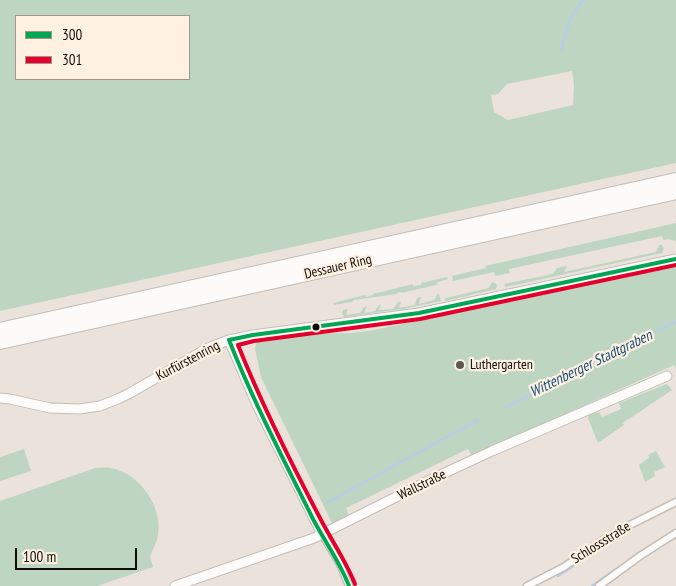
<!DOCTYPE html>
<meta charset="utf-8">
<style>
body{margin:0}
#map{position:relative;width:676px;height:586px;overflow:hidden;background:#ebe3db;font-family:"PT Sans Narrow",sans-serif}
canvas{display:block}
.legend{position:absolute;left:15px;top:15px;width:175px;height:65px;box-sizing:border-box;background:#fff1e1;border:1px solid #a0958a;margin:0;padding:6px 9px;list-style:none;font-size:15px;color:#110c08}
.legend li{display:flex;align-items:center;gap:10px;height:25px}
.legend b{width:25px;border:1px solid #a0958a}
.scale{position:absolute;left:15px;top:548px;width:122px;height:22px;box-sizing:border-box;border:2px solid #110c08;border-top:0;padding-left:6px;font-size:15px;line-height:18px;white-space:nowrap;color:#110c08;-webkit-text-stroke:4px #fff1e1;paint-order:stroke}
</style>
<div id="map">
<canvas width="676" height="586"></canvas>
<ul class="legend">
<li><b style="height:6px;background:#00a651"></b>300</li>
<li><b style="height:6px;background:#e4002b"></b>301</li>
</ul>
<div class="scale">100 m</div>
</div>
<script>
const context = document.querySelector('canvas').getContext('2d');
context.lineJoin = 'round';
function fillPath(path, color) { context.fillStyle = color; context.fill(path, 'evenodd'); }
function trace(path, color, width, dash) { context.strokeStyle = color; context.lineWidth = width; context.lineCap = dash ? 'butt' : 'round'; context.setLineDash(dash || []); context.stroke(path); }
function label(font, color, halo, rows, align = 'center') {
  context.font = font + ' "PT Sans Narrow",sans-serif'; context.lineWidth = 4.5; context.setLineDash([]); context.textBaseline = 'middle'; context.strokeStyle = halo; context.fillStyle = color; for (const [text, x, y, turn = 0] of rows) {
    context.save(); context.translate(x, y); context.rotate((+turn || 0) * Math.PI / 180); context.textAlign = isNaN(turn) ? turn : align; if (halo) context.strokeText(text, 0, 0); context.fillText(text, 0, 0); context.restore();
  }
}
fillPath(new Path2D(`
 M0,0H676V163L0,311ZM16,16H189V79H16ZM572,71L574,85L573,105L508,120L494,112L491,95L498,94L507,84Z
 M676,223V241L668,239L663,240L662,236L509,269L510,273L495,276L494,272L453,281L452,276L486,268L485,266Z
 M659,245H662C664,248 664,250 662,253L506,287L504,284L553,274L557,268L567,266L564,272L656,252Z
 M676,266V369L674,365L472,456L468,449L346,508L349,516L332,523L261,377L255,349L257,340L309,334L352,333L374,330Z
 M447,277L448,279L438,282L436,285L401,293V292L397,293V294L354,300L352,302L334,305L333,303L365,295L366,297L373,295V294L413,284V286L421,285V283Z
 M492,282L495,283L497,285L496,289L445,301V298H446L489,288Z
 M437,294H439L441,301L403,309L344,317L342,313L343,310L348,309L346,315L360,313L364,307L367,306L364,313L375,311L379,305L381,304L379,310L393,309L398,302H401L399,308L415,305L417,298L421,297L419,304L434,300Z
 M667,384L672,390L623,423L624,425L598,443L588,418L589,415L599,412L602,417L621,409L619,403Z
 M24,449L31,471L0,481V457Z
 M656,451L665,467L654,472L655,476L645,482L639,465L649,458L648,455Z
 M95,468C100,468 106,467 111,468C139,473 163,506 158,535C157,542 153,549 150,556L153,567L97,586H0V501Z`), '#bed5c2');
trace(new Path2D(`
 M561,51C565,32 570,14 584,0
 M506,407C563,379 618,347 676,322
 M328,502L478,420
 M558,576L623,533
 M592,586L616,569`), '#b6cee6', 2.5);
const pedestrian = new Path2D(`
 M322,534L340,564L349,586
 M527,586L564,567L606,538L630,525L676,502
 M599,586L640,556L676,533`);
const minor = new Path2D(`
 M229,340L257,405L322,534
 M0,398L10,399L50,408L79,409L100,406L120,398L130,393L208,348L229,340L253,335L419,313L676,259
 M175,586L314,538L438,476L492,451L667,376`);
const primary = new Path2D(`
 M0,330L676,180
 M0,342L676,192`);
trace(pedestrian, '#c3bdb7', 9);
trace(minor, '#c3bdb7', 11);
trace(primary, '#c3bdb7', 16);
trace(pedestrian, '#fcfbfa', 6);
trace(minor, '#fcfbfa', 9);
trace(primary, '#fcfbfa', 14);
trace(new Path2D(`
 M229,340L253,335L419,313L676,259
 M229,340C253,401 284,460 313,519C325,542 340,562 349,586`), '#00a651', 4);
trace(new Path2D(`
 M355,584C346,561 332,541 321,520C291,463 262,405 238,345L254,341L420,319L676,265`), '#e4002b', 4);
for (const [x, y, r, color] of [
 [316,327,4.5,"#110c08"],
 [460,365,5,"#5d5752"]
]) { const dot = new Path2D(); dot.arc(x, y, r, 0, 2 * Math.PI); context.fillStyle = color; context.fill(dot); trace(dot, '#fff1e1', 2); }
label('14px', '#110c08', '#fff1e1', [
 ["Dessauer Ring",338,267,-13],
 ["Kurfürstenring",188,361,-28],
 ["Wallstraße",422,485,-26],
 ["Schlossstraße",601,543,-32]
]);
label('14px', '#110c08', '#fff1e1', [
 ["Luthergarten",470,365]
], 'left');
label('italic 15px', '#154d7b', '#fff1e1', [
 ["Wittenberger Stadtgraben",591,364,-26]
]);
</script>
